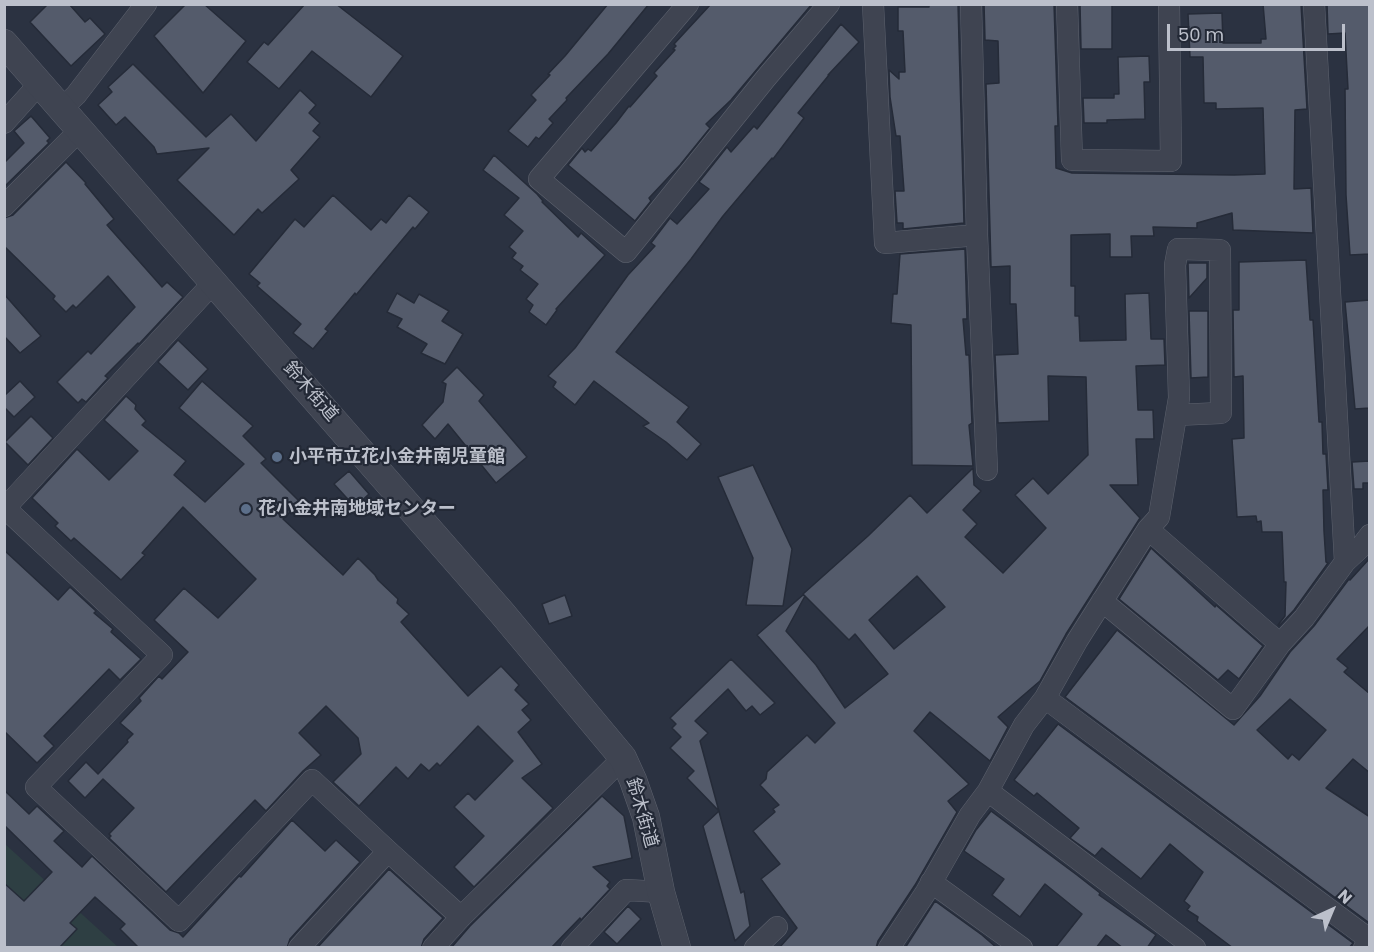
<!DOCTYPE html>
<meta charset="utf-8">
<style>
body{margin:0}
#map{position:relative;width:1374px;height:952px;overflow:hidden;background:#2b3241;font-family:Poppins,sans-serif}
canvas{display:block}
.frame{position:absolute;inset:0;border:6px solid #bcc0cb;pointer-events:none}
.north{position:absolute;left:1302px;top:880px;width:60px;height:60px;-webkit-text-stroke:4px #232936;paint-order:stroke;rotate:44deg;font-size:16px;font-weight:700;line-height:24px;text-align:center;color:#bcc0cb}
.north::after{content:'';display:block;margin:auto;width:21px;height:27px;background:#bcc0cb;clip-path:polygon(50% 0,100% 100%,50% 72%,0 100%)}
.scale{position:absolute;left:1167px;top:24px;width:178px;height:27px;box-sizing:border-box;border:3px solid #bcc0cb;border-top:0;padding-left:8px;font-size:18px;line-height:21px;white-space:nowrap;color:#bcc0cb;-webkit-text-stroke:4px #232936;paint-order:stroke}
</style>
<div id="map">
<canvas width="1374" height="952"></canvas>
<div class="frame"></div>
<div class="north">N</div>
<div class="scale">50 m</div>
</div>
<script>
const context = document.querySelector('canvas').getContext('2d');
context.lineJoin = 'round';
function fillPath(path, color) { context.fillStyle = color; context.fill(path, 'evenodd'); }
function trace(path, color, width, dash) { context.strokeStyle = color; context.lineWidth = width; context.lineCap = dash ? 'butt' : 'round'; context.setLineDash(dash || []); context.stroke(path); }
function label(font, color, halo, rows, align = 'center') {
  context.font = font + ' Poppins,"Noto Sans JP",sans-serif'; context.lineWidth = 4.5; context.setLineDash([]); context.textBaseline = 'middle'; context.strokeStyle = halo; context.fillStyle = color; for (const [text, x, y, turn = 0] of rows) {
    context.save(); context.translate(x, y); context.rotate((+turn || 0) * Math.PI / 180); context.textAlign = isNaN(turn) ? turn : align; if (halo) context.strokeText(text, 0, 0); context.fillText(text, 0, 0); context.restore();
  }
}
fillPath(new Path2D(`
 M5,844L118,947H5Z`), '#2e3f43');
const building = new Path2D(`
 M48,4H69L85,22L90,18L105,34L71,66L30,22Z
 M186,4H204L246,41L203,93L154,36Z
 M305,4H336L403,56L371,97L312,51L279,89L247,62L264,42L268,45Z
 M608,4H649L608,54L566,98L567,100L549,119L553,123L539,139L536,137L528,147L508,131L536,100L531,95L550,75L548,74L565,56Z
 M711,4H812L731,100L706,124L710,128L680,165L649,198L651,201L635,221L568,165L582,148L585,152L588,149L591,151L616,123L629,106L630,107L657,76L654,73L675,50L673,49L676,46L674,44Z
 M929,4H958L964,223L903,229V223H897L895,191H904L900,136H896L890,97L889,70L899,79V72H905L903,31H898V7H929Z
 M984,4H1054L1058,126H1055L1056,168L1072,173L1234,175L1265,174L1263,108L1216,109V103H1204L1203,57H1190L1188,14L1222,13L1223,43H1261V39H1266L1263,4H1301L1307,109L1295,110L1294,189L1311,188L1313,233L1233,230L1232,213L1197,223V228L1153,227L1154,236H1131L1132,257H1110V234L1071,235V286H1075V316H1079L1080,341L1126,340L1125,294L1149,293L1151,339H1164L1165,365L1136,366L1138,410H1153L1154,439H1136L1138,485H1110L1140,518L1066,634L1040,681L998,717L1008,727L990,761L930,712L914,731L969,784L948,801L957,812L915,885L878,941L876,948H779L797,928L761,879L780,864L753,831L775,812L773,809L779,805L760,785L766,779L767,772L807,735L815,743L835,723L757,635L803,595L805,596L786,631L816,665L845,708L888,674L855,634L849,640L803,594L868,536L910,495L927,513L973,468L974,485L981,491L963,510L977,524L965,537L1003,573L1046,528L1015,495L1033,478L1048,494L1088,455L1086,377L1048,376L1049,421L998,423L995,355L1018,354L1016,304H1010V266L991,267L986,84L999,83L998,41L985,40ZM917,576L945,607L894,649L869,620Z
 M1080,4H1112V49H1081Z
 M1327,4H1370V254L1350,255L1346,195L1345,89H1348L1345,33L1328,34Z
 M841,24L859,42L828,75H829L798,113L804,118L773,159L772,158L723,216L691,259L616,352L689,407L677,422L701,444L687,460L666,442L643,426L649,423L594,381L575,405L553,387L556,382L548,376L575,348L628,275L655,246L651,243L670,218L677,224L709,189L699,182L727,147L731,152L754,126L757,129Z
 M1149,56L1150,82H1144L1145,119L1107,120V123H1084L1083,98H1114V94H1119L1118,57Z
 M133,64L206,137L231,114L256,141L300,90L316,105L309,113L320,123L313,131L320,137L291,170L299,179L262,213L258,209L234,235L177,180L209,148L157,154L154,147L125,117L116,125L98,105L112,92L108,87Z
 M31,116L50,138L47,141L49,143L4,187V163L24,143L14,131Z
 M494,155L537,194L543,201L542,202L578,237L581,233L605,255L556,309L557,310L546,325L529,312L533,305L526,299L538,284L520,270L523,266L512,258L516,253L509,247L523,231L504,215L519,198L483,170Z
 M66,162L86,183L85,184L114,219L107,225L162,287L167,282L183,297L139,344L138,343L105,376L108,378L86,402L82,399L78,403L57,382L88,351L91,354L135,307L108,276L76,308L73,305L66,312L53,299L55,296L4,246V218L13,215Z
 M333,195L371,230L381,219L386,223L409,195L429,212L415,229L413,227L356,295L355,293L325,329L328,331L313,349L293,333L301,324L257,286L260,283L249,274L295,219L304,227Z
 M965,249L967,319H963L966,355H969L972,423L969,425L973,466L912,465L911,325L891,323L893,294H897L900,254Z
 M1306,260L1310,320H1313L1319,422H1322L1323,454H1326L1328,490H1323L1324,531L1326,562L1328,563L1294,610L1279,626L1278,625L1285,616L1286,582H1284L1282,532H1262L1261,521L1257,522L1256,516L1237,517L1232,439L1244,438L1243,376L1234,377L1233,310H1239V262Z
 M1188,263H1207V278L1189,298Z
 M397,293L414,303L419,294L449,311L442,321L463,334L445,364L421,353L427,344L397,327L402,319L387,312Z
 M4,294L41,336L20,353L4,336Z
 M1370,300V408L1355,409L1345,302Z
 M1189,311H1208V377L1191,378Z
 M178,340L208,369L188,390L158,362Z
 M457,367L484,395L479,401L527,457L496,483L448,424L435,439L422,425L443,402L446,384L442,382Z
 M20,381L35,397L14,417L4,407V396Z
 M202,381L253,426L243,436L266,459L261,463L300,502L283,519L343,575L358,558L375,575L378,580L398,599L397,603L409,614L401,622L468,696L501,666L519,685L515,690L529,704L522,710L531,720L518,732L542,764L522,778L553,808L474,887L454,867L484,836L454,807L468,793L475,800L513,761L478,726L440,766L437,763L429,771L421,764L408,779L396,767L359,806L333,782L361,754L358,738L326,706L299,733L321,755L303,771L266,811L255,800L166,892L109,838L111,836L109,834L134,808L103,779L85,798L68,781L86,762L98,774L128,742L127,740L133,734L120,723L141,701L139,698L159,676L162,679L188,652L154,620L184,588L218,618L256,579L183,507L142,553L145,555L121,580L74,538L71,541L55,526L58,523L32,498L77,449L109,480L138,451L104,420L126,396L136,405L135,409L146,421L142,425L186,461L174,475L205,502L244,464L179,408Z
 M31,416L53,438L28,465L5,442Z
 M1370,461V483H1363V489H1354L1352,462Z
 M753,465L792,549L783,606L746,605L753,558L718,477Z
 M349,471L369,494L355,507L334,484Z
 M1151,548L1215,607L1216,605L1263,646L1239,679L1228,670L1218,680L1119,599Z
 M4,550L58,600L70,587L96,611L94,613L113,629L111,632L141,659L120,680L109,669L44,736L54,746L37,763L4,731Z
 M1370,558V625L1337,659L1348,668L1344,672L1370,694V773L1353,759L1326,788L1370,817V919L1368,922L1065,697L1117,630L1234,725L1260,696L1290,652L1314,626L1349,579L1350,580ZM1290,699L1326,730L1299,760L1292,754L1288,759L1257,730Z
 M565,595L572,616L549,624L542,604Z
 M731,659L775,703L760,715L752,706L746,711L728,689L695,721L708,733L700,741L741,893L744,891L750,926L735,941L703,826L719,811L687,778L694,771L670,748L681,737L672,728L676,724L670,718Z
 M1058,724L1353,943L1349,948H1233L1197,921L1198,917L1187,910L1190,906L1184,901L1203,872L1170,844L1141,879L1102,848L1095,856L1070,838L1079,828L1037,793L1034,796L1014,780Z
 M4,790L29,814L37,806L64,831L54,841L82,867L92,856L170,930L179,933L183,937L239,876L241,877L292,820L325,851L336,840L360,862L290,939L287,948H139L120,929L125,924L95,897L70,923L77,929L59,948H4V883L24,901L52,872L4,825Z
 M602,796L624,816L632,858L593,867L610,882L607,886L610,889L581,920L580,918L551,948H451L470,926Z
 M991,811L1077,875L1100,893L1099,895L1156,935L1147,948H1123L1106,935L1096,948H1055L1082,914L1045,884L1020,917L992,895L1004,879L964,851L976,830Z
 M389,869L443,918L424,939L421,948H317Z
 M935,901L982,935L997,948H905Z
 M628,906L641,919L617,944L604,932Z`);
fillPath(building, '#545b6b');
trace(building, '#252b38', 1.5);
const minor = new Path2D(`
 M688,4L539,179L626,252L766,78L829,4
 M873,4L885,243L977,235
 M971,4L977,235L987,470
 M1067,4L1072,160L1171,161L1169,4
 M1314,4L1345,562
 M62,108L76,95L146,4
 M4,123L40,83
 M4,206L81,129
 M5,508L162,655L36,787L179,921L312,780L388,851L461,917
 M4,509L214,282
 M1148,529L1280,644
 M1102,601L1233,709L1280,644L1304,618L1345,562L1360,548L1370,535
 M1045,698L1369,939L1364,948
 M988,791L1195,948
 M931,882L1022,948
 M299,948L388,851
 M433,948L461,917L623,758
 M572,948L626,890L661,892
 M755,948L777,927
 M889,948L926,892L970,815L988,791L1024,725L1045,698L1077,641L1148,529L1159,517L1179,398L1175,265L1178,249L1220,250L1221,413L1176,415`);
const tertiary = new Path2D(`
 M4,43L502,613L623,758L633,780L646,817L661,892L677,948`);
trace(minor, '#5d626e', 22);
trace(tertiary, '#5d626e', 28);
trace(minor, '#3f4451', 21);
trace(tertiary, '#3f4451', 27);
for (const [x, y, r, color] of [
 [277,457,6,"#5c6f8a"],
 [246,509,6,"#5c6f8a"]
]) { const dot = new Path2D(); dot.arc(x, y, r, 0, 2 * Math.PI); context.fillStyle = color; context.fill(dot); trace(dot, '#232936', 2); }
label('18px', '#bcc0cb', '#232936', [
 ["鈴木街道",310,392,49],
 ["鈴木街道",641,813,74]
]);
label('bold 18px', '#bcc0cb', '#232936', [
 ["小平市立花小金井南児童館",289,457],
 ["花小金井南地域センター",258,509]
], 'left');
</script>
